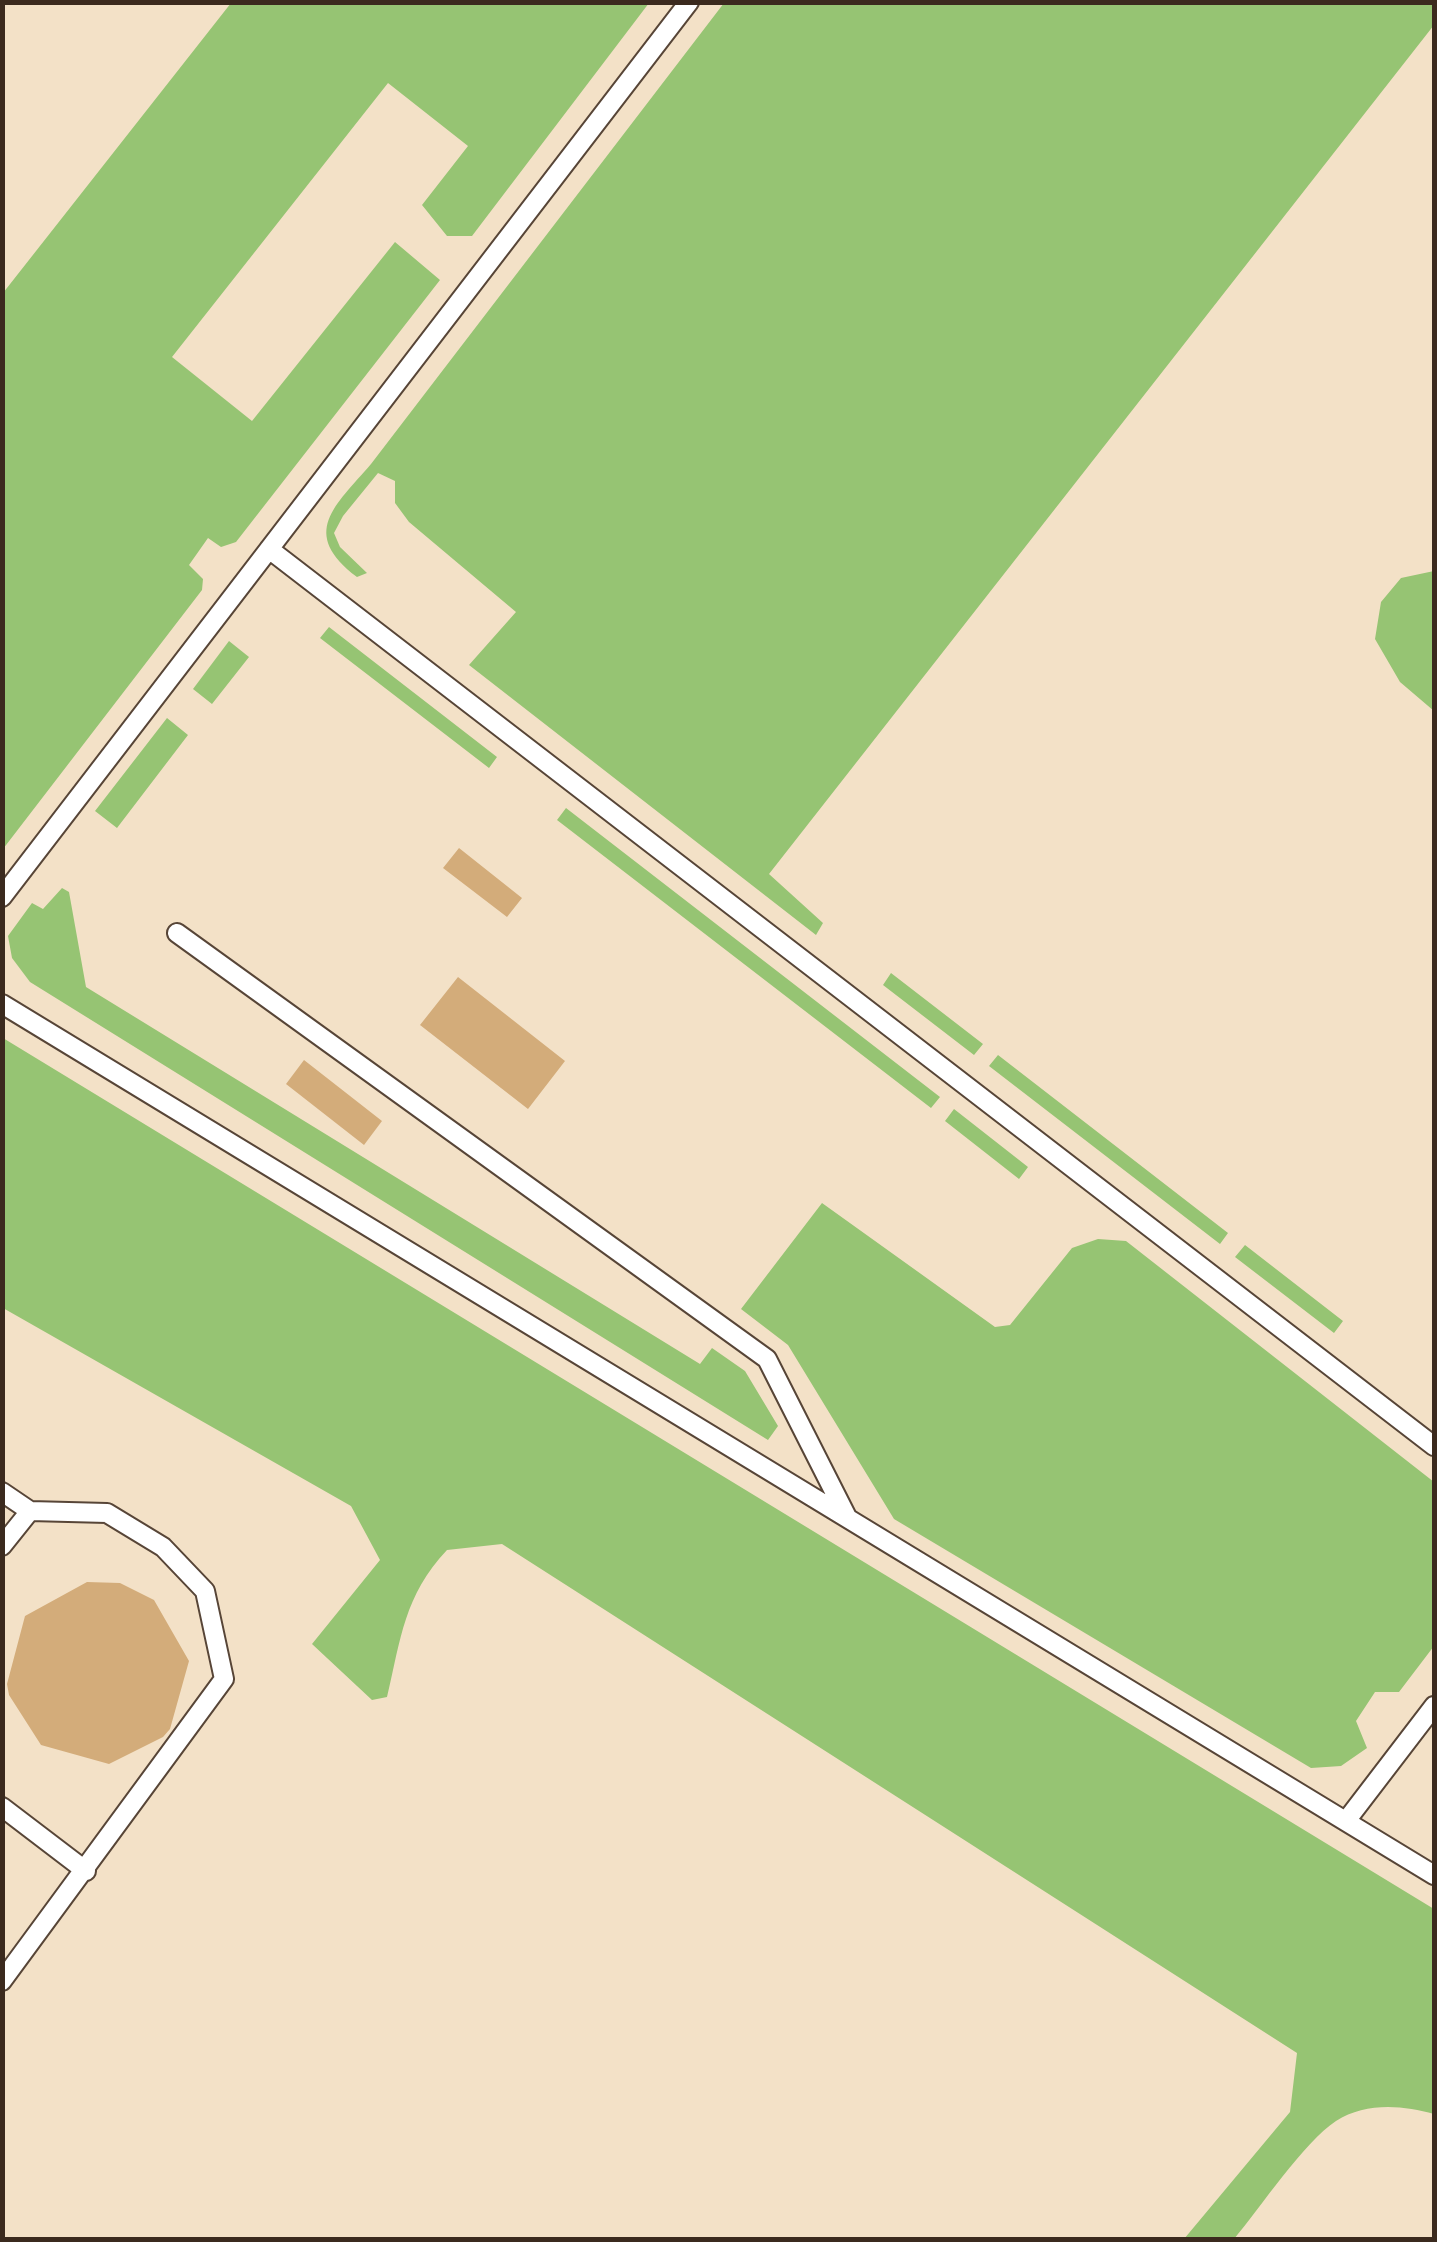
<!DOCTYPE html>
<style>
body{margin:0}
#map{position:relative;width:1437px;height:2242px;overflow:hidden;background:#f3e1c7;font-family:"Gochi Hand",sans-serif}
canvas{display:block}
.frame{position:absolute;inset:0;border:5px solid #3b2a1e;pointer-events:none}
</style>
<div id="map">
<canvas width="1437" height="2242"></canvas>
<div class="frame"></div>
</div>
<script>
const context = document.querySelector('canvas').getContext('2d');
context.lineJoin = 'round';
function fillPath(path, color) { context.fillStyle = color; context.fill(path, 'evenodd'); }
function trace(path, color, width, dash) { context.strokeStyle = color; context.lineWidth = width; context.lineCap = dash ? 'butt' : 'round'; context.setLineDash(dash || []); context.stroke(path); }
fillPath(new Path2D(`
 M231,3H649L472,236H447L422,205L468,146L388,83L172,357L252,421L395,242L440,280L236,542L221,547L208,538L189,565L203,579L202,590L3,849V293Z
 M724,3H1434V25L769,874L823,923L816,935L469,665L516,612L409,522L395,503V481L378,473L343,516L334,533L340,547L367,573L357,577C299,533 335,506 371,464Z
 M1434,571V711L1400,682L1375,639L1381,602L1401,578Z
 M329,627L497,757L489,768L320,638Z
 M229,641L249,657L212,704L193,689Z
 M167,718L188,735L117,828L95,811Z
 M566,808L940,1097L931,1108L557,820Z
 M62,888L69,892L86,987L700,1364L712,1348L745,1371L778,1426L768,1440L30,982L12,958L8,936L32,903L43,909Z
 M891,973L983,1044L974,1055L883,985Z
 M3,1038L1434,1909V2114C1403,2105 1365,2102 1336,2121C1304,2142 1260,2208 1234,2239H1184L1290,2112L1297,2053L502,1544L447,1550C404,1596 401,1638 387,1697L372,1700L312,1644L380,1560L351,1506L3,1308Z
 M998,1055L1228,1233L1220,1244L989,1066Z
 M954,1109L1028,1167L1019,1179L945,1121Z
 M822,1203L995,1327L1010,1325L1072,1248L1098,1239L1126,1241L1434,1482V1646L1399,1692H1375L1356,1721L1367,1748L1341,1766L1311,1768L894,1519L788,1345L741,1309Z
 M1245,1245L1343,1321L1334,1333L1235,1257Z`), '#96c473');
fillPath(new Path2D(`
 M459,848L522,898L507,917L443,868Z
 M458,977L565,1061L528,1109L420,1025Z
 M304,1060L382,1121L364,1145L286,1084Z
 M87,1582L120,1583L154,1600L189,1661L170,1729L163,1737L109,1764L41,1745L9,1695L7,1684L25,1616Z`), '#d3ac7a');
const lane = new Path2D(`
 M269,549L1434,1446
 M2,897L689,2
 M177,933L767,1359L847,1517
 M2,1004L1434,1875
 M2,1492L30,1511
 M2,1546L30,1511L107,1513L163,1547L205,1591L224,1679L2,1981
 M2,1807L86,1871
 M1346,1821L1434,1706`);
trace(lane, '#574537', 22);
trace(lane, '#fff', 18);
</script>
